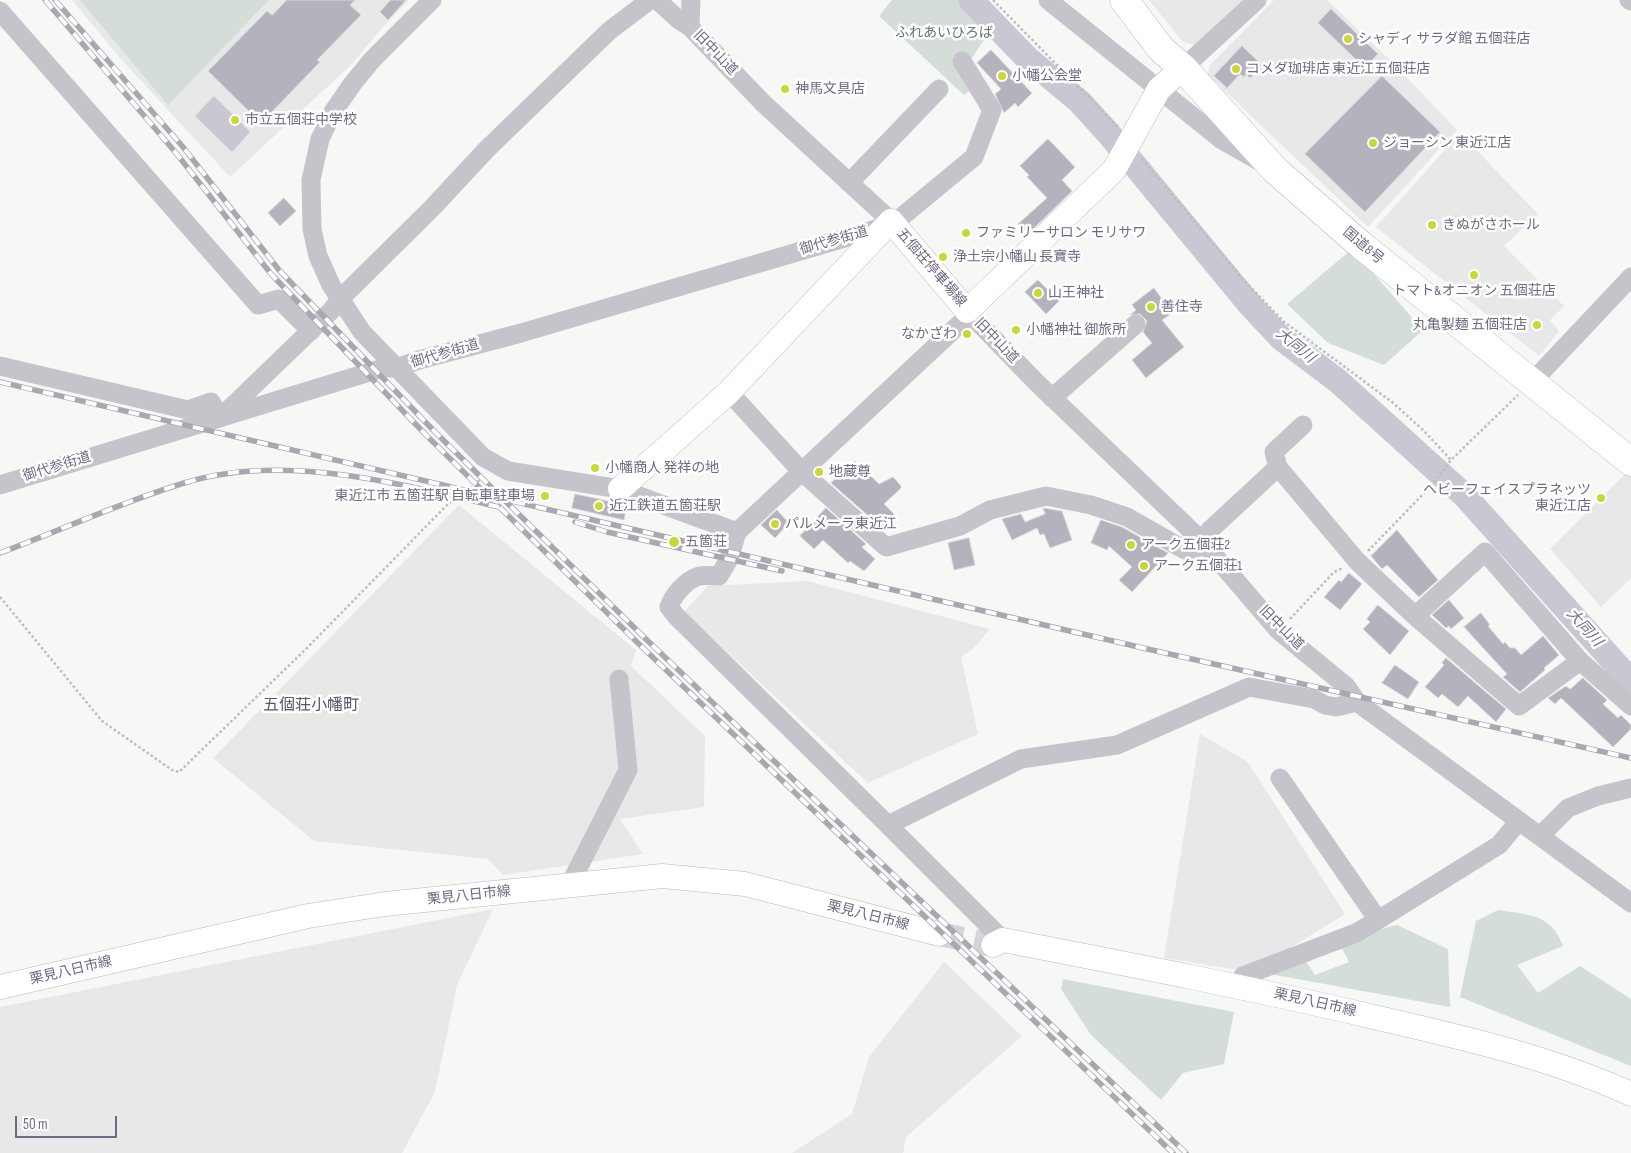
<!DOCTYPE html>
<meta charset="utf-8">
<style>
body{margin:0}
#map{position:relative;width:1631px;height:1153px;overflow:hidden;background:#f6f8f6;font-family:"Sofia Sans Condensed",sans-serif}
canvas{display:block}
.scale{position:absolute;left:15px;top:1116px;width:102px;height:22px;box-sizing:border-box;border:2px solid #716984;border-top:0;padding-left:6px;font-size:15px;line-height:18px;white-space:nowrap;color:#716984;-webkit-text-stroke:4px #fff;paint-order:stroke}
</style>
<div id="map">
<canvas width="1631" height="1153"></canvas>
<div class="scale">50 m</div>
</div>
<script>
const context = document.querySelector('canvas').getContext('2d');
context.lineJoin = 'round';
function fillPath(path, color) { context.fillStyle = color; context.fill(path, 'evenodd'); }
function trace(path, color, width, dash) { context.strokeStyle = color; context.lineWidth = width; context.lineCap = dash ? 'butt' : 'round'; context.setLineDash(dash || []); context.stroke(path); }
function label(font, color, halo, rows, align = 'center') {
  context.font = font + ' "Sofia Sans Condensed","Noto Sans JP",sans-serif'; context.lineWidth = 5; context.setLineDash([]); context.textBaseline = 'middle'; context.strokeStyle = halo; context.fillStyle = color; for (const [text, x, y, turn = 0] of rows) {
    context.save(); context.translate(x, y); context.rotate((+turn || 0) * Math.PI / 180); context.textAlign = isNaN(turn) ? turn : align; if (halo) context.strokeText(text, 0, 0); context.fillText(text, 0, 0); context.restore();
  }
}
fillPath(new Path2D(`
 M72,0H409L380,30L353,63L230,177L120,58Z
 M1149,0H1243L1195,45L1183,42Z
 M1274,0H1327L1389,59L1457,130L1368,227L1208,75L1209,66Z
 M1460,133L1538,214L1504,246L1564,306L1550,320L1559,331L1539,356L1376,227Z
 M1631,468V578L1601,607L1550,549Z
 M459,505L636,650L631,666L705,736L704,807L620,819L643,854L503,875L488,859L314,841L213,758Z
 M807,581L990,629L974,648L961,657L978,734L868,783L684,612L708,586Z
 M1200,734L1248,762L1345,914L1251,972L1164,958Z
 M493,909L457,985L435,1092L402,1153H0V1007Z
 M944,962L1022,1036L906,1137L903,1153H792L852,1114L869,1057Z`), '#e7e9e9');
fillPath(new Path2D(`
 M80,0H269L168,105Z
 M892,0H961L991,30L971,59L973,88L964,95L879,16Z
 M1352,249L1423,330L1384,365L1328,343L1287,304Z
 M1498,910C1528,915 1551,913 1563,946L1517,965L1538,993L1580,966L1631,999V1066L1460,997L1476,921Z
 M1397,925L1448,949L1450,1007L1259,972L1302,955L1315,975L1349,962L1338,940Z
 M1063,979L1234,1012L1224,1064L1183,1073L1161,1100L1091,1035L1061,989Z`), '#d5ddd9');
fillPath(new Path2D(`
 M214,96L250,132L232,152L195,116Z`), '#c9c7d2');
trace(new Path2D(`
 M971,0L1027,58L1080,102L1109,134L1251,306L1281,338L1338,381L1464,495L1631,681`), '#c9c7d2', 25);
const building = new Path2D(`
 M287,0H355L350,5L361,15L317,60L320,62L261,123L208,71L267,11L272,15Z
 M391,0H406L388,20L380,12Z
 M1331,9L1378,54L1365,68L1318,23Z
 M1242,46L1262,65L1250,78L1246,74L1244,77L1240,74L1227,88L1214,76Z
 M991,50L1032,93L1018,107L1015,103L1004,113L995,94L1001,89L977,63Z
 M1382,76L1440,132L1365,212L1305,154Z
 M1048,139L1075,167L1062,180L1072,191L1028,234L1018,224L1047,198L1027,177L1029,175L1020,166Z
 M284,198L296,211L280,226L268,213Z
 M1038,280L1059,301L1046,314L1025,292Z
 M1154,288L1172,313L1162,320L1184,347L1146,378L1132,360L1152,343L1143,332L1147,321L1140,314L1130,315L1136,310L1132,305Z
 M855,461L879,484L893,477L901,486V488L884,504L894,514L881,527L831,483Z
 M575,494L627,505L624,520L572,508Z
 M826,508L866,544L862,547L875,559L864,571L850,561L848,563L823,540L814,549L800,536Z
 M1043,508L1062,511L1072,540L1050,548L1044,534L1040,535L1037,528L1012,540L1002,519L1021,514L1025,522L1045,514Z
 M777,510L789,523L775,538L761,525Z
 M1101,520L1122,527L1168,553L1132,592L1119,580L1132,567L1109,546L1107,550L1091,543Z
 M1397,530L1438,580L1419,597L1387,565L1382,569L1371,556Z
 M969,538L975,565L954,570L948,543Z
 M1349,573L1362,584L1340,610L1324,597L1339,580L1341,582Z
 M1449,600L1464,618L1451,629L1449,626L1446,628L1432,615Z
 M1378,605L1409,631L1390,655L1363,629L1370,622L1367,619Z
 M1481,613L1490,625L1488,626L1503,644L1505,642L1510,648H1515L1521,655L1543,636L1559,655L1544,668L1545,670L1520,692L1503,677L1507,674L1464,627Z
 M1446,658L1506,709L1496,722L1468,696L1458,707L1442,694L1438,698L1425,687L1444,665L1442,663Z
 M1395,665L1419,682L1408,699L1382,683Z
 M1583,678L1607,700L1603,704L1618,718L1621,715L1631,725V729L1613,747L1561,698L1555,704L1548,698L1566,686L1570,689Z`);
fillPath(building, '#b4b2bc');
trace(building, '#d8dad8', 1);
trace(new Path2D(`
 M939,934L993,945`), '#d5d4da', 24, [24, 12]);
const major = new Path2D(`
 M620,489L729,392L891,221L967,311L1114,170L1159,89L1183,68
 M993,945L1003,940C1127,964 1251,988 1374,1017C1461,1037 1549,1057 1631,1094
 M0,987L308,916L385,904L662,876L745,884L939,934`);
const highway = new Path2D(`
 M1124,0L1161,49L1183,68L1275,170L1361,245L1631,462`);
trace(major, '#bab7be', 25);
trace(highway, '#b9b7bd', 29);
trace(new Path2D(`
 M993,0L1118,127
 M1142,159L1240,276L1283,321L1392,402L1423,430L1451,460
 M1368,551L1432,485L1451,460L1518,395
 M0,597L102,721L172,770L179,772L307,648L446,506L485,476
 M1290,619L1334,572L1343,568`), '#bdbcc1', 2.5, [2.5, 2.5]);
trace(new Path2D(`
 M432,0L372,60L353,83L333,112L320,139L311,180L312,229L318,256L331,285L362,332L483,457L508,471L620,489L737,532
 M657,0L679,20L690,27
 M691,0L690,27L763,103L891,221
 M1048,0L1222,140L1259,161
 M1629,0L1631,1
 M0,11L258,305L279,299L311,331
 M1183,68L1257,0
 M849,183L939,89
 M967,311L1037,383L1201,540L1279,631L1346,686L1357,702L1631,903
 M0,366L188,410L211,402L220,418L332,310L339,300L433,207L486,150L609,31L650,0
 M1532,382L1631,277
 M729,392L802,472L886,547L960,526L990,510L1046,496L1091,505L1127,517L1185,550H1194L1210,530L1278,467L1357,561L1415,616L1519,706L1580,661L1631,706
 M1052,398L1136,324
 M1278,467L1274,452L1303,425
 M0,485L383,368H396L419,360L521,333L876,229L899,219L974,157L992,110L962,61
 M1415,616L1485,552L1580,661
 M1280,778L1378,920L1499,845L1518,822
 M888,825L676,616L669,607C673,595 686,580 699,576C705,575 713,576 719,576L729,559L737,532L965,319L967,311
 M1540,836L1568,808L1598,796L1631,788
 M569,886L628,770L619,679
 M1003,940L888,825L1021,759L1117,745L1249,687L1314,699L1325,705L1336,707L1357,702
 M1237,985L1243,976L1356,933L1378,920`), '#c6c4cb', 19);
trace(major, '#fff', 24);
trace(highway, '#fff', 28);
const rail = new Path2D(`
 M45,0L176,153L271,274L428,437L643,648L1173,1153
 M55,0L183,147L279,270L435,432L649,642L1186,1153
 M0,382L1143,648L1631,758
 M575,522L607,532L782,571
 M0,553C61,530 122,502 184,483C284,452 400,484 499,507`);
trace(rail, '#aaa7b1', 5.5);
trace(rail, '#fff', 4, [11]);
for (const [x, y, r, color] of [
 [1348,39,5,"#cad835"],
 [1236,69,5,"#cad835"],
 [1002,76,5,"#cad835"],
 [785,89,5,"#cad835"],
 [235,120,5,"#cad835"],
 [1373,143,5,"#cad835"],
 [1432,225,5,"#cad835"],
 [966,233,5,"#cad835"],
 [943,257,5,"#cad835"],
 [1474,275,5,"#cad835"],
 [1038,293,5,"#cad835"],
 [1151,307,5,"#cad835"],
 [1537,325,5,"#cad835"],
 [1016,330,5,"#cad835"],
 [967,334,5,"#cad835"],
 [595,468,5,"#cad835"],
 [819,472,5,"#cad835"],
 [545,496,5,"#cad835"],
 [1601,498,5,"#cad835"],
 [599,506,5,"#cad835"],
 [775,524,5,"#cad835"],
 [674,542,6,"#cad835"],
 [1131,545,5,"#cad835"],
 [1144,566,5,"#cad835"]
]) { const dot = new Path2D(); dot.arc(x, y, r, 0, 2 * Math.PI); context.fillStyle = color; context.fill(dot); trace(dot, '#fff', 2); }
label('14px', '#637770', '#fff', [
 ["ふれあいひろば",944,33]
]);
label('14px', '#716984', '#fff', [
 ["シャディ サラダ館 五個荘店",1358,39],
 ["コメダ珈琲店 東近江五個荘店",1246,69],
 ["小幡公会堂",1012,76],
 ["神馬文具店",795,89],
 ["市立五個荘中学校",245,120],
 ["ジョーシン 東近江店",1383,143],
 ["きぬがさホール",1442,225],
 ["ファミリーサロン モリサワ",976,233],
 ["浄土宗小幡山 長寶寺",953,257],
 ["トマト&オニオン 五個荘店",1474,291,"center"],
 ["山王神社",1048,293],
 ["善住寺",1161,307],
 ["丸亀製麺 五個荘店",1527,325,"right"],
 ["小幡神社 御旅所",1026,330],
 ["なかざわ",957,334,"right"],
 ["小幡商人 発祥の地",605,468],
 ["地蔵尊",829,472],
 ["ヘビーフェイスプラネッツ",1591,490,"right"],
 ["東近江店",1591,506,"right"],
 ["東近江市 五箇荘駅 自転車駐車場",535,496,"right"],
 ["近江鉄道五箇荘駅",609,506],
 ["パルメーラ東近江",785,524],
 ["五箇荘",685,542],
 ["アーク五個荘2",1141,545],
 ["アーク五個荘1",1154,566]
], 'left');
label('14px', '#716984', '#fff', [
 ["旧中山道",715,53,46],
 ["御代参街道",834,241,-16],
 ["国道8号",1363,246,40],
 ["五個荘停車場線",931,268,49],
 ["旧中山道",996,341,46],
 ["御代参街道",445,354,-16],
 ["御代参街道",57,467,-17],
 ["旧中山道",1281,628,45],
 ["栗見八日市線",469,896,-6],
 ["栗見八日市線",868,916,14],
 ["栗見八日市線",71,971,-13],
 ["栗見八日市線",1315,1003,13]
]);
label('italic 15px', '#73708e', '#fff', [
 ["大同川",1295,346,39],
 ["大同川",1584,628,48]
]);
label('16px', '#5c566a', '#fff', [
 ["五個荘小幡町",311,706]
]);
</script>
